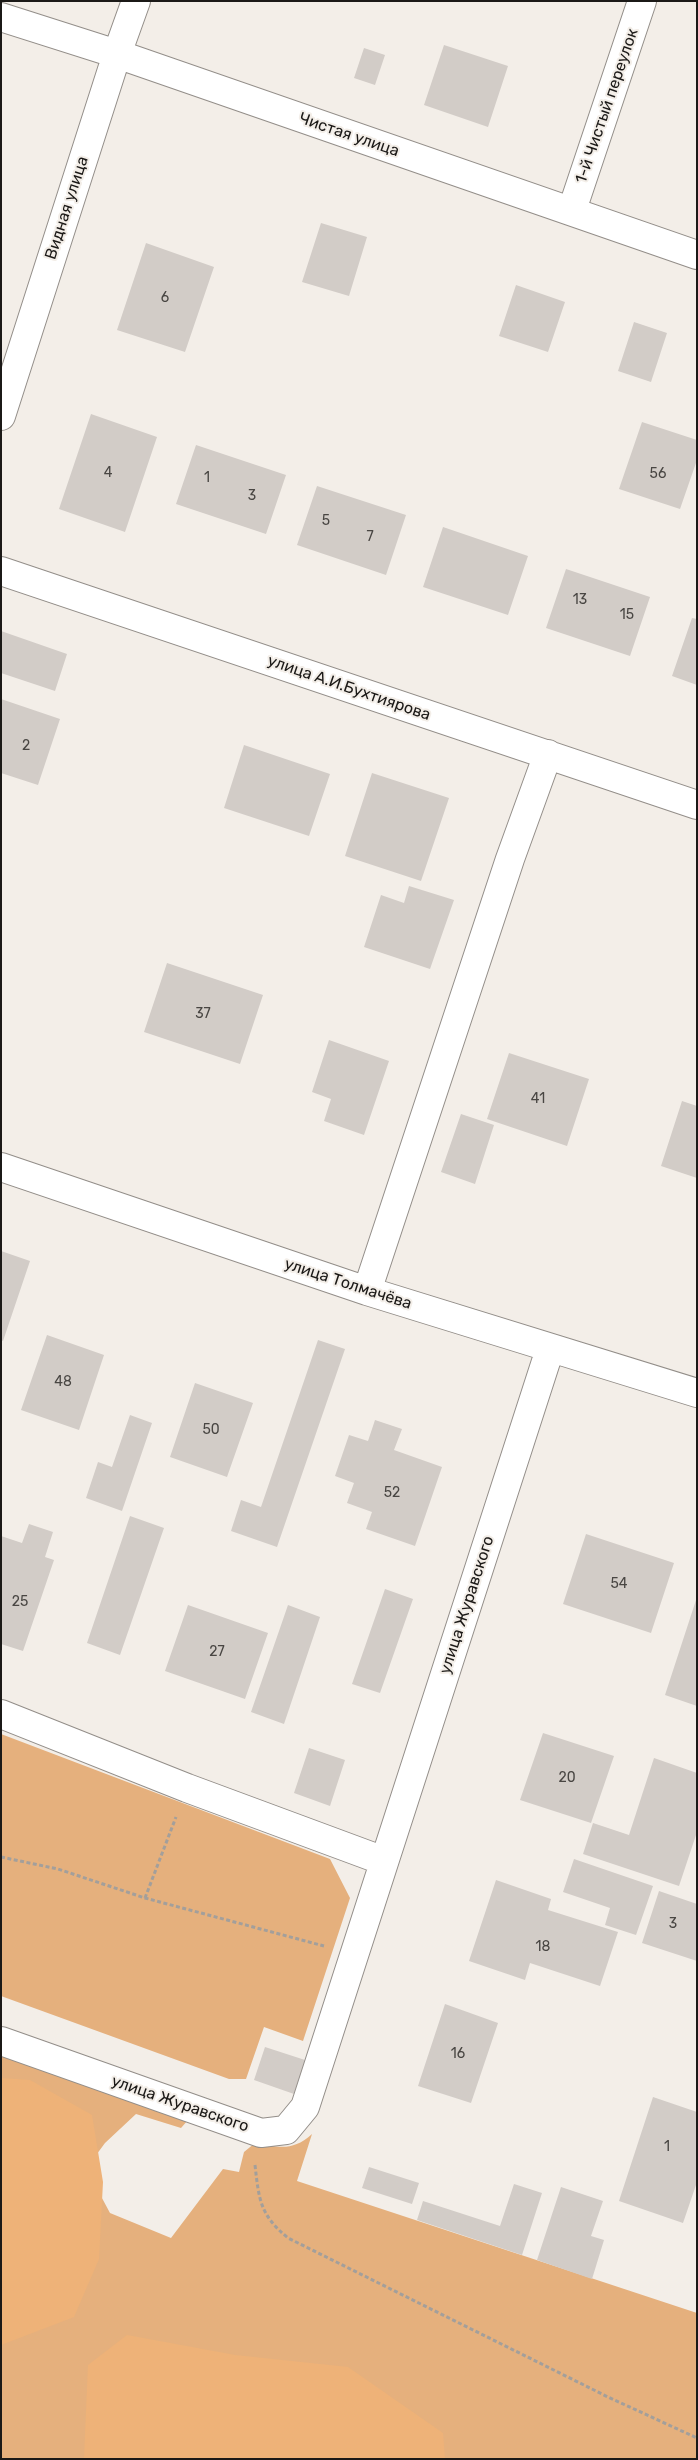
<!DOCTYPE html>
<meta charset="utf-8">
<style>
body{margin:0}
#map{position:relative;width:698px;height:2460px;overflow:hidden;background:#f3eee8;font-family:Rubik,sans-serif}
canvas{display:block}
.frame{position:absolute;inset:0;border:2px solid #1b1917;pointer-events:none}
</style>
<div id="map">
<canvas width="698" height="2460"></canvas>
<div class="frame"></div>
</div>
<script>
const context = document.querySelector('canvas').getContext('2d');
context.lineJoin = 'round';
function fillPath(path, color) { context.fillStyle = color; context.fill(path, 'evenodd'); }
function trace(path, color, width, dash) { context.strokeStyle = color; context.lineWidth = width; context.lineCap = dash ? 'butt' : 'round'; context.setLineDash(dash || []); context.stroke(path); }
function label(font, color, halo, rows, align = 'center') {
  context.font = font + ' Rubik,sans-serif'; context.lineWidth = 4; context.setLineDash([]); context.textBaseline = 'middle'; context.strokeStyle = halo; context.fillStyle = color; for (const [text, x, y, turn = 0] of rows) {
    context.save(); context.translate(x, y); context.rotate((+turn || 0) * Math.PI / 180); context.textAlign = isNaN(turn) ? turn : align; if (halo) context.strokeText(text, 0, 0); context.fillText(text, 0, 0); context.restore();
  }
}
fillPath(new Path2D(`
 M1,1734L330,1859L350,1898L303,2041L264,2027L246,2079H229L1,1996Z
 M1,2052L188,2120L181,2128L136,2114L105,2143L91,2162L95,2185L110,2213L171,2238L223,2169L239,2172L244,2152L255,2143C279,2147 292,2152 312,2134L297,2181L697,2313V2459H1Z`), '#e5b07d');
fillPath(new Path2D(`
 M1,2078L30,2080L92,2115L103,2182L99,2259L74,2317L1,2345Z
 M127,2335L235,2355L348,2367L443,2433L445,2459H84L88,2365Z`), '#eeb278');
fillPath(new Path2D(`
 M444,45L508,66L488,127L424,105Z
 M364,48L385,55L375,85L354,78Z
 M321,223L367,237L349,296L302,282Z
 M146,243L214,267L185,352L117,330Z
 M516,285L565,302L548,352L499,336Z
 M634,322L667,333L651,382L618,371Z
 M91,414L157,437L125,532L59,509Z
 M642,422L697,440V460L680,509L619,489Z
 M196,445L286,475L266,534L176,504Z
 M317,486L406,515L386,575L297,545Z
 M443,527L528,556L508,615L423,587Z
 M566,569L650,597L630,656L546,628Z
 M692,618L697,619V685L672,676Z
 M1,631L67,654L55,691L1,673Z
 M1,699L60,719L38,785L1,773Z
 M244,745L330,774L309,836L224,808Z
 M372,773L449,798L421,881L345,856Z
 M409,886L454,900L430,969L364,947L381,895L404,903Z
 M167,963L263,995L240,1064L144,1032Z
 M329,1040L389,1061L364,1135L324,1121L331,1099L312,1092Z
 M509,1053L589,1079L567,1146L487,1119Z
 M682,1101L697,1106V1178L661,1166Z
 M461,1114L494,1125L475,1184L441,1172Z
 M1,1251L30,1261L3,1341L1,1340Z
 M47,1335L104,1355L79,1430L21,1410Z
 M318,1340L345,1349L277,1547L231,1531L241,1500L261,1507Z
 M195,1383L253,1403L227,1477L170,1457Z
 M130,1415L152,1423L122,1511L86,1498L98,1462L112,1467Z
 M375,1420L402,1429L394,1450L442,1467L415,1546L366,1529L372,1512L347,1503L354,1483L335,1476L349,1435L368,1441Z
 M130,1516L164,1528L120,1655L87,1643Z
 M29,1524L53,1532L45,1557L54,1560L23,1651L1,1644V1536L22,1543Z
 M586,1534L674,1563L651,1633L563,1604Z
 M385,1589L413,1599L380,1693L352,1684Z
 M696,1600L697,1601V1706L665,1695Z
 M188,1605L268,1633L245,1699L165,1671Z
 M288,1605L320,1617L284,1724L251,1712Z
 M543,1733L614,1756L591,1823L520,1800Z
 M309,1748L345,1760L330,1806L294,1793Z
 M654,1758L697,1773V1832L679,1886L583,1854L593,1823L629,1835Z
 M574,1859L653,1886L636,1935L605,1925L610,1908L563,1892Z
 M496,1880L551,1899L548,1910L618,1932L600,1986L530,1963L525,1980L469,1961Z
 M659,1891L697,1904V1961L642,1943Z
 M445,2004L498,2023L471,2103L418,2086Z
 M265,2047L305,2060L294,2094L254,2080Z
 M653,2097L697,2112V2182L683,2223L619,2201Z
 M369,2167L419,2183L412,2204L362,2188Z
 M514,2184L542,2193L522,2255L417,2220L423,2201L500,2226Z
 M561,2187L603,2201L591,2236L604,2240L592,2279L537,2260Z`), '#d2ccc7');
const minor = new Path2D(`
 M1,17L117,54L697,255
 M572,210L642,1
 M1,416L117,54L136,1
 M1,571L697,805
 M1,1167L367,1291L697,1393
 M367,1291L510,859L548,754
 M1,1714L187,1788L384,1861
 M1,2041L261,2133L286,2130L305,2107L550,1349`);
trace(minor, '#938e89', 30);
trace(new Path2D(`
 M1,1857L58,1869L145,1898L324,1946
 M145,1898L176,1817
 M255,2165C259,2200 260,2215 288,2238L608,2397L697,2438`), '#a39f9b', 3, [4, 2.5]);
trace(minor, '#fff', 28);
label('14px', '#494643', null, [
 ["6",165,298],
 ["4",108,473],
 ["56",658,474],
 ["1",207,478],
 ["3",252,496],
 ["5",326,521],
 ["7",370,537],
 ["13",580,600],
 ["15",627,615],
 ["2",26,746],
 ["37",203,1014],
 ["41",538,1099],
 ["48",63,1382],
 ["50",211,1430],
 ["52",392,1493],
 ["54",619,1584],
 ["25",20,1602],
 ["27",217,1652],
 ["20",567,1778],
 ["3",673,1924],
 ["18",543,1947],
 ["16",458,2054],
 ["1",667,2147]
]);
label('16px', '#1b1917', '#f3eee8', [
 ["1-й Чистый переулок",607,106,-71],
 ["Чистая улица",349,135,19],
 ["Видная улица",67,208,-72],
 ["улица А.И.Бухтиярова",349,688,19],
 ["улица Толмачёва",348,1284,18],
 ["улица Журавского",467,1605,-72],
 ["улица Журавского",180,2104,19]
]);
</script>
